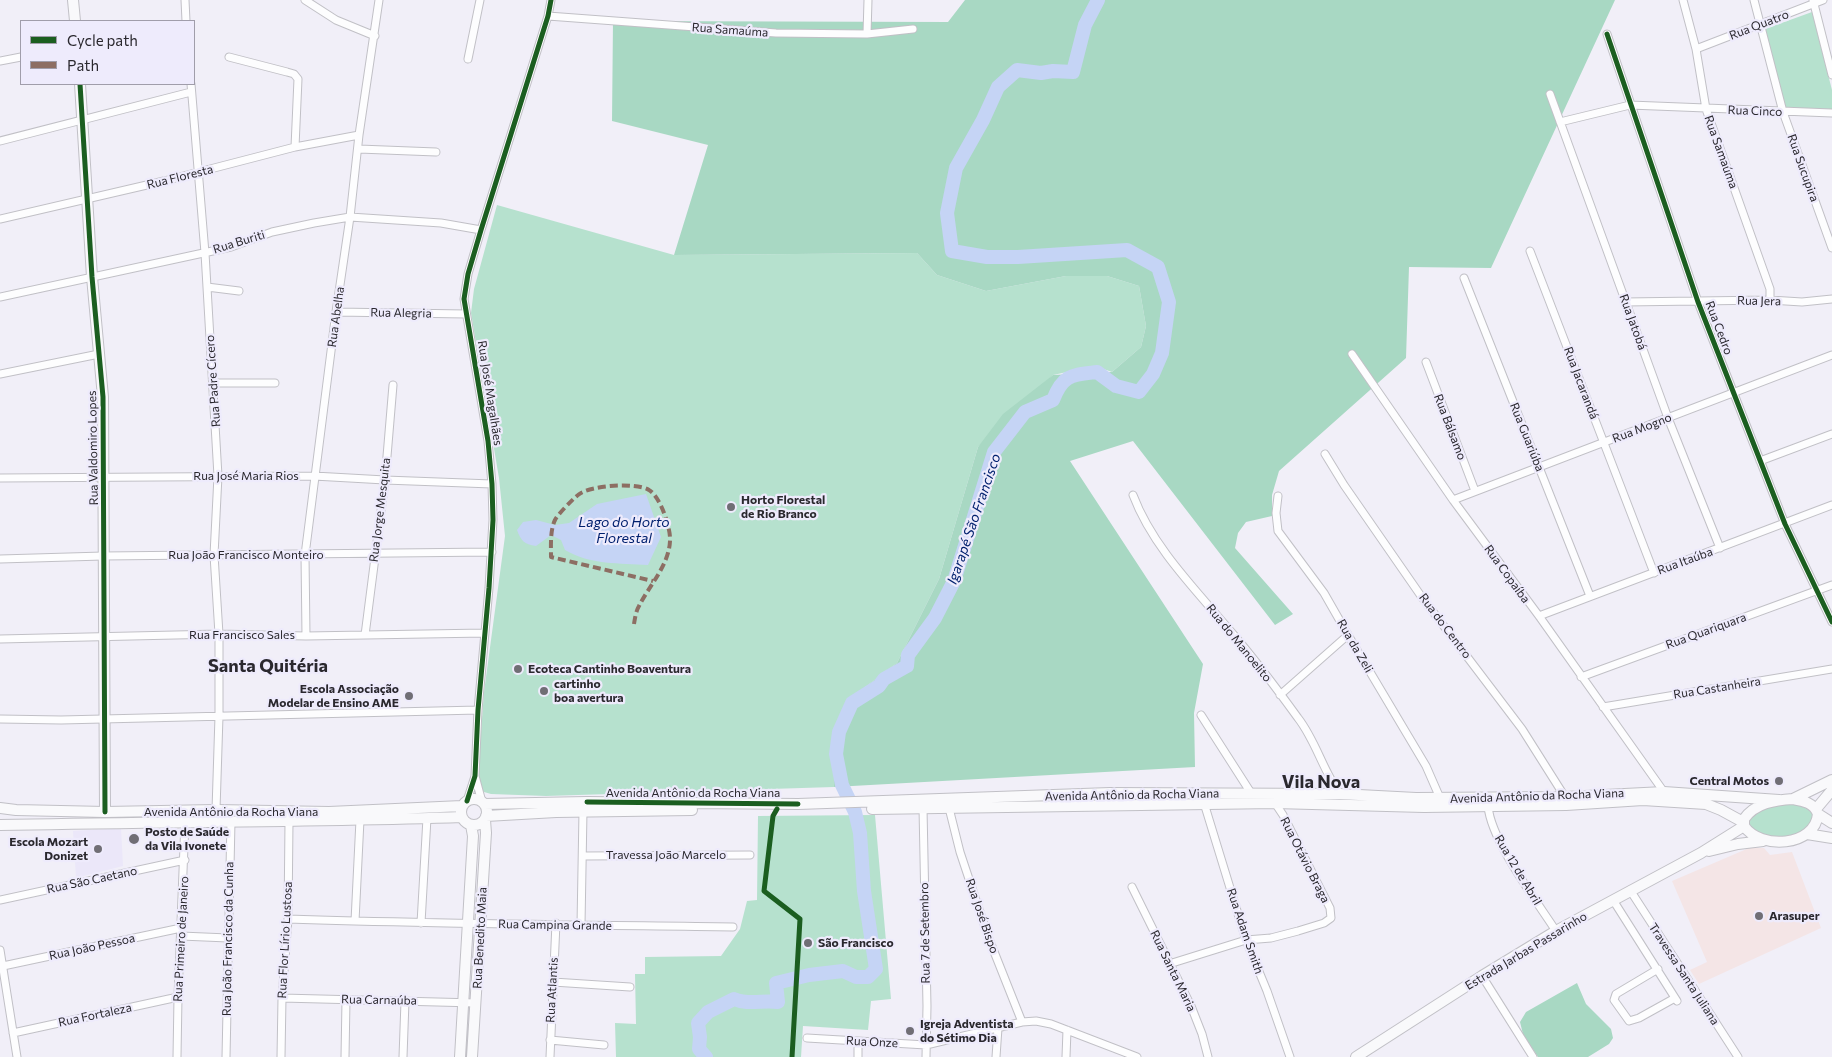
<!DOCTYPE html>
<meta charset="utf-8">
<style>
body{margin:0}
#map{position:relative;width:1832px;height:1057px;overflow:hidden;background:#f1eff8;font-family:Commissioner,sans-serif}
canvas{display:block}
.legend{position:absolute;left:20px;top:20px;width:175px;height:65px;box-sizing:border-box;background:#eeebfc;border:1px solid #a09daa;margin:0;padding:6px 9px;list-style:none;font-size:15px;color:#2a282e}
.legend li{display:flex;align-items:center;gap:10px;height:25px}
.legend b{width:25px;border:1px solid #a09daa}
</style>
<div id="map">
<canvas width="1832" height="1057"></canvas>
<ul class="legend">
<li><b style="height:6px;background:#1b5e20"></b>Cycle path</li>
<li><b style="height:6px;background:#8d6e63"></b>Path</li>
</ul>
</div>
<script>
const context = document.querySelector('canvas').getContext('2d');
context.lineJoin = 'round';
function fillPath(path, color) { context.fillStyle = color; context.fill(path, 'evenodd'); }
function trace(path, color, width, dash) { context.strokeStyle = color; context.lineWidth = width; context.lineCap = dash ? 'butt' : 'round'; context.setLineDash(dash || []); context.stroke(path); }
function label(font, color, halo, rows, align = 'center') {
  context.font = font + ' Commissioner,sans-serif'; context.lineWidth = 4.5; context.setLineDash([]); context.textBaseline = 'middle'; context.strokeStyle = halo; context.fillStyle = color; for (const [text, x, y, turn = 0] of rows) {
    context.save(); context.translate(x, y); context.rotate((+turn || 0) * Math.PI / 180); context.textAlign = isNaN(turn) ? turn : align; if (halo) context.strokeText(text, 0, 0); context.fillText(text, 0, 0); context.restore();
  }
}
fillPath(new Path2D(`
 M1749,848H1764L1770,855L1792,852L1821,928L1699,984L1690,970L1707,962L1672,881Z`), '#f4e5e6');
fillPath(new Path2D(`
 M121,828L123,866L76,878L73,831Z`), '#ebe7f9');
fillPath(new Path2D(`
 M1812,12L1832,90V109L1785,108L1765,29Z
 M497,205L674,255L917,253L937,275L986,291L1066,276H1107L1139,286L1146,326L1141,347L1112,372L1095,366L1053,375L978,447L939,579L897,663L848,700L834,732V787L546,796L491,794L484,792L477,786L484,692L505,536L499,478L471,313L474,289Z
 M1793,803L1810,810L1814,815C1812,819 1810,826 1806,829C1795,837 1773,840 1760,834C1756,832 1752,827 1748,824C1753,807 1778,805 1793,803Z
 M875,815L891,999L871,1001L868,1030L803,1026L801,1057H616L615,1023L636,1024L635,974H645V957L721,956L740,929L747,901L757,900L758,816Z`), '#b6e1ce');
fillPath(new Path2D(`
 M965,0H1615L1491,268L1409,267L1406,358L1279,471L1272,495V516L1246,522L1238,533L1235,548L1293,614L1275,625L1133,441L1070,461L1203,664L1194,713L1195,767L834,787V732L848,700L897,663L939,579L978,447L1003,414L1053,375L1112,372L1141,347L1146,326L1139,286L1107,276H1066L986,291L937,275L917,253L674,255L708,145L612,121L613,21L948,22Z
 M1577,983L1586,1004L1611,1029L1613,1038L1609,1044L1588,1057H1538L1523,1034L1520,1022L1526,1012Z`), '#a8d8c3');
fillPath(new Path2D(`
 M646,494L661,537L648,565C620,563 590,565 565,550L561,540L551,535L536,546C524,544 521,541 517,530L523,522L536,520L555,525L569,523L597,504Z`), '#c5d4f5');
trace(new Path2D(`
 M706,1057L699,1049L700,1037L698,1023L708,1012L734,999C747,1005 763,1000 778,1002L776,983L809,975L843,971L856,977H868L876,969L864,891L860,833L855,812L842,785L836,754L839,732L852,703L879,686L884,679L907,666L908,655L935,618L954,581L994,452L1025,412L1053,400C1063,374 1072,375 1097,372L1116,386L1139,392L1153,374L1162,353L1169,302L1158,267L1127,250L1018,257H987L952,251L947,213L956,168L983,120L998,87L1017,70L1041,73L1053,71L1073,72L1085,25L1098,0`), '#c5d4f5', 14);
const street = new Path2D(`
 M185,0L186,21
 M305,0L336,20L375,36
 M1683,0L1696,49L1706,109L1770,289V300
 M1754,0L1783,112L1832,248
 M1813,0L1832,75
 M548,16L776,33L867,34L913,29
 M867,34L868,0
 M1607,34L1698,302L1785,524L1832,622
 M1696,49L1823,0
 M229,57L287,72L294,74L298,79L295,147
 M468,59L480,0
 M0,61L21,57
 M191,84L205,253L218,476L214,555L219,634V716L216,810
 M1550,94L1668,418L1720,548
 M1560,122L1630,105L1832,113
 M0,141L191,92
 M359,149L436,152
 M0,219L164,181L295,147L359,135
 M1530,251L1654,573
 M1464,278L1590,596
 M207,287L239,291
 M0,297L231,247L272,232L314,223L350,217L441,223L481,230
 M1625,302L1770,300L1802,302L1832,299
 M336,312L466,314
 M1352,354L1453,500L1539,616L1664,792
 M1426,362L1475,491
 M0,374L99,354
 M213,383H275
 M1325,454L1344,485L1421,596L1522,729L1565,797
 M1760,461L1832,434
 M0,478L314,476L385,480L492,484
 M1133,495C1153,548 1197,591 1233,634C1256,661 1277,689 1298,718C1316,741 1323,771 1340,794
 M1278,496L1276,513L1278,531L1324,593L1348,635L1426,766L1440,798
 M1453,500L1832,355
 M0,559L103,556L492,552
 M1539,616L1832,505
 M365,635L385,480L393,385
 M306,636L305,555L336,312L350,217L359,135L379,0
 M0,639L219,634L306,636L485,633
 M1581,677L1832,585
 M1280,695L1348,635
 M1603,707L1832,669
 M1201,715L1251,793
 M0,719L61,720L478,710
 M475,776L482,802
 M467,801L475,776L478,710L489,588L493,520L492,484L488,441L464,299L468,274L481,230L548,16L551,0
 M1204,803L1246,940L1267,991L1290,1057
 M1488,806C1491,841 1536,900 1556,931
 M923,808L927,1006L926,1057
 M949,808L960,852L989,939L1022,1022
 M583,856L750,855
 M1132,887L1191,1006L1202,1034L1208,1057
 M1630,890L1738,1057
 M0,900L185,860
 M1613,900L1677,1001
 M288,919C436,924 585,925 733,927
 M355,921L360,820
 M421,923L427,818
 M581,925L583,811
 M181,936L228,938
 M0,950L17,1057
 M1169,964L1246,940L1271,938L1298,931L1324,923L1331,918L1330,908L1283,815L1275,803
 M3,966L181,928
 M1658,969L1616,994L1614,1000L1629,1021L1639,1018L1675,998
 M1482,976L1533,1057
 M553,982L630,987
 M282,998L476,1003
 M13,1033L178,997
 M807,1038L926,1045L1022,1022L1036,1021L1051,1024L1137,1057
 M550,1040L604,1045
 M177,1057L178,997L185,821
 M226,1057L231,821
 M281,1057L282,998L288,919L289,822
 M345,1057L346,1000
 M403,1057L405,1001
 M550,1057L556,923
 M858,1057V1041
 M996,1057L998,1028
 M1066,1057L1067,1030`);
const secondary = new Path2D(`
 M73,0L75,21
 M80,84L92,277L103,397L105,812
 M461 812a13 13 0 1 1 26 0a13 13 0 1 1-26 0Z
 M1793,799C1804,801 1814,803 1818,814C1815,847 1760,850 1744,826V819C1755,803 1775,800 1793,799Z
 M1793,799L1832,780
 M484,804L587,802L798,804L1110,793L1340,794L1416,798L1565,797L1664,792L1779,800
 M0,808L16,810L105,812L216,810L329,812L462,806
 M872,809L1275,803L1424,807L1566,805L1643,800L1706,804L1721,810L1743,822
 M1816,809L1832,790
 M1818,814L1832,823
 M486,816L556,812L692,810
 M0,825C154,822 308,822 462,817
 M1807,834L1832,838
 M1709,851L1738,844L1763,841
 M460,1057L473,836L471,825
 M472,1057L486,833L485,820
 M1356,1057L1482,976L1556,931L1701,853L1744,826`);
trace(street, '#c1c0c6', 9);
trace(secondary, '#c1c0c6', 12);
trace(street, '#fdfdfe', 7);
trace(secondary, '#f9f9fb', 10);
trace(new Path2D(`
 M634,624C635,618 636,611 639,606C649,586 669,565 670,541C671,528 660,496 649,490C636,482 590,485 578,495C574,498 557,515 555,520C550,530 551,546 551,557L653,581`), '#8d6e63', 4, [8, 4]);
trace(new Path2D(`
 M1607,34L1698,302L1785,524L1832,622
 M80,84L92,277L103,397L105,812
 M467,801L475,776L478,710L489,588L493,520L492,484L488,441L464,299L468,274L481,230L548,16L551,0
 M587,802L798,804
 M777,809L773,816L764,891L800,919L792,1057`), '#1b5e20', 5);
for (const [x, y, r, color] of [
 [731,507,5,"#706e75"],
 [518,669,5,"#706e75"],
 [544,691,5,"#706e75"],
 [409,696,5,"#706e75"],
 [1779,781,5,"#706e75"],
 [134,839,6,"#706e75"],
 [98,849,5,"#706e75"],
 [1759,916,5,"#706e75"],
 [808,943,5,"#706e75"],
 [910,1031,5,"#706e75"]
]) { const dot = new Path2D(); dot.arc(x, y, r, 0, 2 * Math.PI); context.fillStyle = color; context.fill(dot); trace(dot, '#eeebfc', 2); }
label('12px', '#2a282e', '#eeebfc', [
 ["Rua Quatro",1759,25,-21],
 ["Rua Samaúma",730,30,4],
 ["Rua Cinco",1755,111,2],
 ["Rua Samaúma",1721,152,70],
 ["Rua Sucupira",1803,168,70],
 ["Rua Floresta",180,177,-14],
 ["Rua Buriti",239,242,-17],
 ["Rua Jera",1759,301,1],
 ["Rua Alegria",401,313,1],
 ["Rua Abelha",336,317,-82],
 ["Rua Jatobá",1633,322,70],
 ["Rua Cedro",1719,328,69],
 ["Rua Padre Cícero",213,381,-94],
 ["Rua Jacarandá",1581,383,69],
 ["Rua José Magalhães",490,393,81],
 ["Rua Bálsamo",1450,427,69],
 ["Rua Mogno",1642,428,-21],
 ["Rua Guariúba",1527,437,68],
 ["Rua Valdomiro Lopes",93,448,-91],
 ["Rua José Maria Rios",246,476],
 ["Rua Jorge Mesquita",380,510,-83],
 ["Rua João Francisco Monteiro",246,555],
 ["Rua Itaúba",1685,561,-20],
 ["Rua Copaíba",1507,574,54],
 ["Rua do Centro",1445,626,53],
 ["Rua Quariquara",1706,631,-20],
 ["Rua Francisco Sales",242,635],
 ["Rua do Manoelito",1239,643,51],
 ["Rua da Zeli",1355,646,60],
 ["Rua Castanheira",1717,688,-9],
 ["Avenida Antônio da Rocha Viana",693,793],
 ["Avenida Antônio da Rocha Viana",1132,795,-1],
 ["Avenida Antônio da Rocha Viana",1537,796,-2],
 ["Avenida Antônio da Rocha Viana",231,812],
 ["Travessa João Marcelo",666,855],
 ["Rua Otávio Braga",1305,860,63],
 ["Rua 12 de Abril",1518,870,59],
 ["Rua São Caetano",92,880,-12],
 ["Rua José Bispo",982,916,71],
 ["Rua Campina Grande",555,925,1],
 ["Rua Adam Smith",1245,931,71],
 ["Rua 7 de Setembro",925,933,-91],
 ["Rua Benedito Maia",480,938,-87],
 ["Rua Primeiro de Janeiro",181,939,-87],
 ["Rua João Francisco da Cunha",228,939,-89],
 ["Rua Flor Lírio Lustosa",285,940,-87],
 ["Rua João Pessoa",92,947,-12],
 ["Estrada Jarbas Passarinho",1526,951,-31],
 ["Rua Santa Maria",1173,971,64],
 ["Travessa Santa Juliana",1684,974,57],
 ["Rua Atlantis",552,990,-87],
 ["Rua Carnaúba",379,1000,1],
 ["Rua Fortaleza",95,1015,-12],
 ["Rua Onze",872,1042,3]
]);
label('bold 12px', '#2a282e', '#eeebfc', [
 ["Horto Florestal",741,500],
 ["de Rio Branco",741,514],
 ["Ecoteca Cantinho Boaventura",528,669],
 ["cartinho",554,684],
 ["boa avertura",554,698],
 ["Escola Associação",399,689,"right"],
 ["Modelar de Ensino AME",399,703,"right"],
 ["Central Motos",1769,781,"right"],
 ["Posto de Saúde",145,832],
 ["da Vila Ivonete",145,846],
 ["Escola Mozart",88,842,"right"],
 ["Donizet",88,856,"right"],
 ["Arasuper",1769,916],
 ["São Francisco",818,943],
 ["Igreja Adventista",920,1024],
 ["do Sétimo Dia",920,1038]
], 'left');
label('italic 14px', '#00206e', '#eeebfc', [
 ["Igarapé São Francisco",974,519,-71],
 ["Lago do Horto",624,522],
 ["Florestal",624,538]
]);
label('bold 18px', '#2a282e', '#eeebfc', [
 ["Santa Quitéria",268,666],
 ["Vila Nova",1321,782]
]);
</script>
